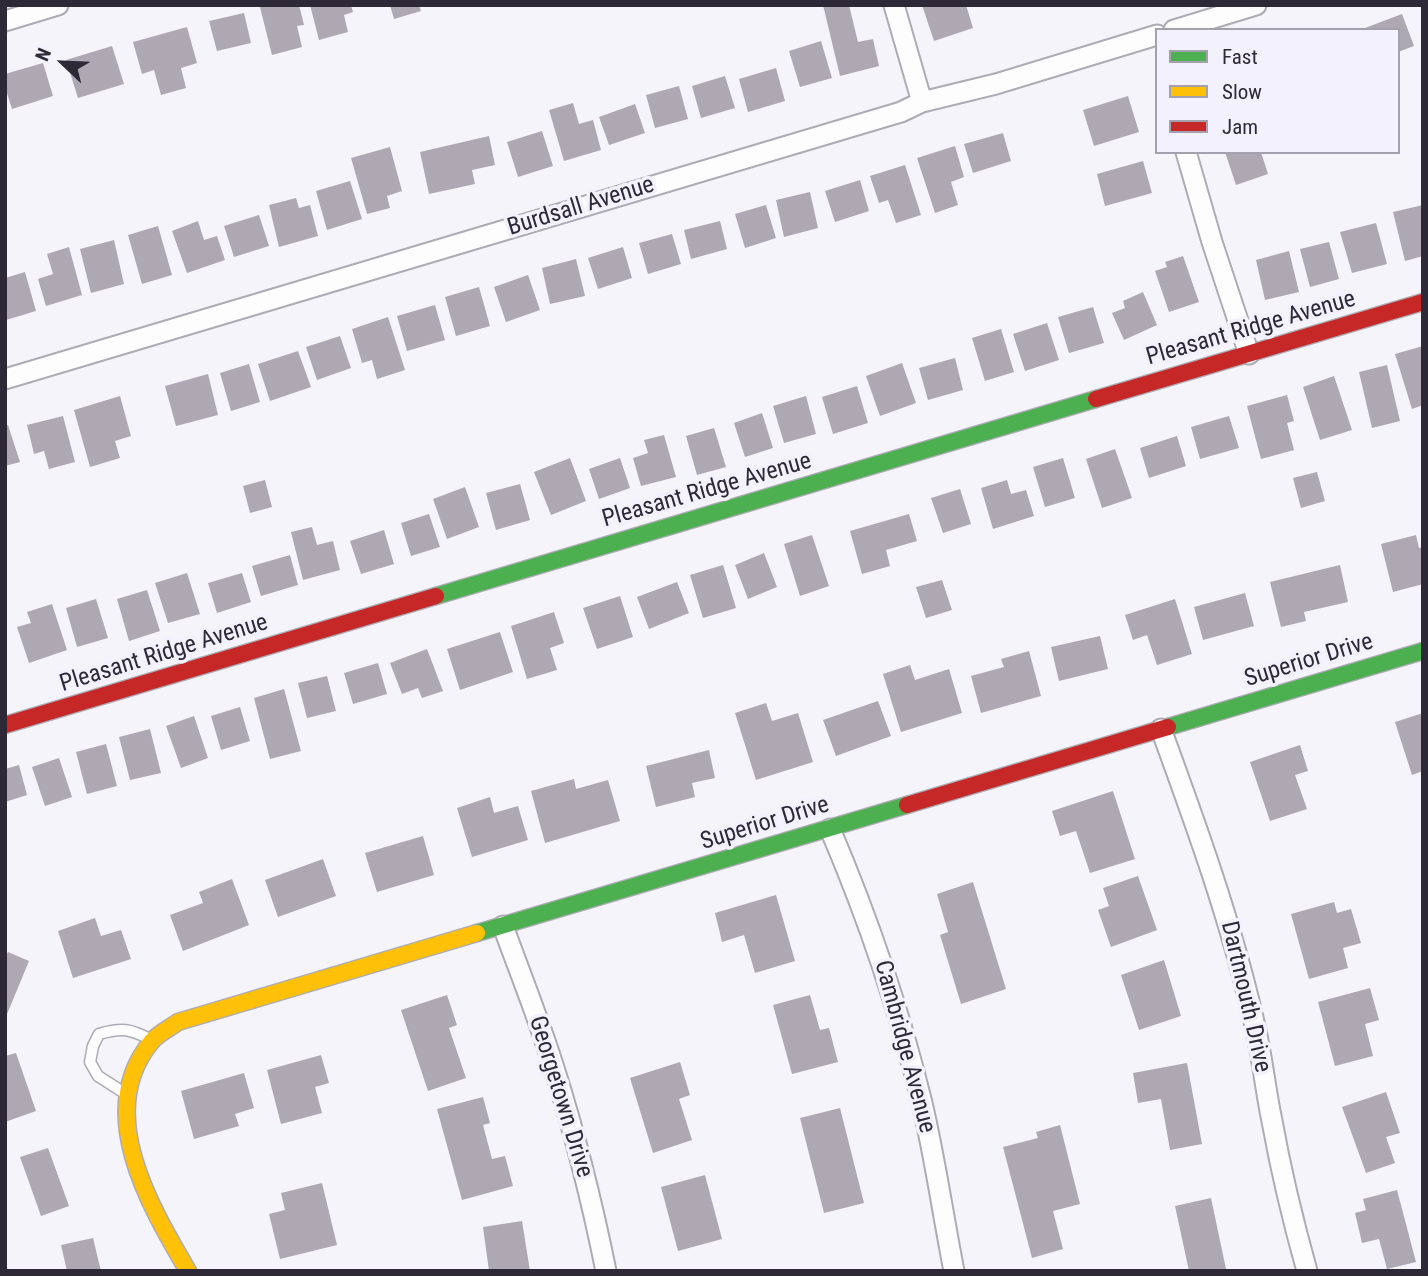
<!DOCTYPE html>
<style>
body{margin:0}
#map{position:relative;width:1428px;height:1276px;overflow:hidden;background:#f5f4fb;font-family:"Roboto Condensed",sans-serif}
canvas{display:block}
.frame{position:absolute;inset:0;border:7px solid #2d2936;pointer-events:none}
.legend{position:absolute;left:1155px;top:28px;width:245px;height:126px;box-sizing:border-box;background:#f4f1fe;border:2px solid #a4a1ae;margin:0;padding:9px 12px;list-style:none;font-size:21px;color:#2d2936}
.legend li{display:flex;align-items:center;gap:14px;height:35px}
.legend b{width:35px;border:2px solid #a4a1ae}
.north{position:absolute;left:28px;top:28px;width:70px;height:70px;-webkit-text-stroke:5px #f4f1fe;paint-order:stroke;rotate:293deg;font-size:19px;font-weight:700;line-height:28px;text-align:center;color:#2d2936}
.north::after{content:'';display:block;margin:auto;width:24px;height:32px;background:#2d2936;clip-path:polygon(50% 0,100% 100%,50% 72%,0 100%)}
</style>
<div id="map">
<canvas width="1428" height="1276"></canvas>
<div class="frame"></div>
<ul class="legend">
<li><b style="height:9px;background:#4caf50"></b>Fast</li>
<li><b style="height:9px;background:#ffc107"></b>Slow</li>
<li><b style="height:9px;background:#c62828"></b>Jam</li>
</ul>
<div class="north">N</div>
</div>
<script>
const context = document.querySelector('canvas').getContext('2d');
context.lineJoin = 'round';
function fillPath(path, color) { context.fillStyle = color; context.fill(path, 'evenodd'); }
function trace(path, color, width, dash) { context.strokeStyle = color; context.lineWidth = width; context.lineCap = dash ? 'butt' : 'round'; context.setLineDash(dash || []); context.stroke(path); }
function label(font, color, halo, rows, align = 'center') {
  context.font = font + ' "Roboto Condensed",sans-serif'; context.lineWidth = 7; context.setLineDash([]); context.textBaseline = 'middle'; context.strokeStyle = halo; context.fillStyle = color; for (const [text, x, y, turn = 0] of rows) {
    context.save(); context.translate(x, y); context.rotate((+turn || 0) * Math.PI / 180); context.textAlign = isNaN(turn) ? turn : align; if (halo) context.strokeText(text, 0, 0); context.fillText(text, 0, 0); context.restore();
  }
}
fillPath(new Path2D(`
 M268,5H299L304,25L297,26L302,47L272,55L260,7Z
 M310,5H351L353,12L344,15L348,32L319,40Z
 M390,5H419L421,11L394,19Z
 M823,5H849L858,42L873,39L879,66L840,76Z
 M922,5H966L973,28L934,41Z
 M244,13L251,43L217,51L209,21Z
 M1402,14L1414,46L1398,52V30H1366L1365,28Z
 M187,27L197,63L181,68L186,88L161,95L154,70L142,74L133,42Z
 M821,41L832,78L800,87L789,51Z
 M112,46L124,84L78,98L66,60Z
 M43,63L53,96L12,109L5,87V74Z
 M776,68L785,101L748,112L739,79Z
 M725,76L735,108L701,118L692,86Z
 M679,86L688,119L655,128L646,95Z
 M1128,96L1139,132L1094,146L1083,110Z
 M573,103L579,124L593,120L601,150L564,161L549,110Z
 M635,104L645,133L609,145L599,117Z
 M542,131L553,166L518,177L507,142Z
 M1003,133L1011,161L973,173L964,144Z
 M489,136L495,165L472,170L475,184L429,194L420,152Z
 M955,146L964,177L951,182L958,205L935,213L917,158Z
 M390,147L402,191L387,196L390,208L367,214L351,158Z
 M1225,152H1261L1268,174L1236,185Z
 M1143,161L1152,193L1105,206L1097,174Z
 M905,165L921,215L896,223L888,200L879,203L870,176Z
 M860,180L869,211L835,222L825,191Z
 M350,181L362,219L327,230L316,191Z
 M810,192L818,228L784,237L776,200Z
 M296,198L299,208L310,205L318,236L279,247L269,205Z
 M766,205L776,238L745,248L735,214Z
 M1423,205V256L1405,261L1393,212Z
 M259,215L269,246L234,257L224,226Z
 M198,221L204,240L217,236L225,260L187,273L172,231Z
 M720,221L727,249L691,259L684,230Z
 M1376,223L1387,264L1352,273L1340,232Z
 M158,226L172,275L142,284L128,235Z
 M672,234L681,264L648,274L639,243Z
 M114,240L124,284L91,293L80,249Z
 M1329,242L1339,279L1310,287L1300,249Z
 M69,247L82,295L46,306L38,279L53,274L47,254Z
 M623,247L632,278L598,289L588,258Z
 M1289,251L1299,292L1265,300L1256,260Z
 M1183,256L1199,302L1169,312L1155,271L1167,267L1165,262Z
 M576,259L585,296L550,304L542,268Z
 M25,272L36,311L6,320L5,278Z
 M528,275L540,310L506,322L494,287Z
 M479,287L490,326L456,336L445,297Z
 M1143,292L1157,325L1124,340L1112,313L1125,308L1123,301Z
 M435,305L445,340L407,351L397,316Z
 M1093,307L1104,343L1069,353L1058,317Z
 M388,317L405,370L377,379L372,360L362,363L352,329Z
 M1047,323L1059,360L1025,371L1013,334Z
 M1001,329L1014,372L985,381L972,338Z
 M340,336L351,368L317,380L306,347Z
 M1423,346V405L1412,409L1395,354Z
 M298,351L311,387L270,401L258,364Z
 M955,358L963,390L928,400L919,368Z
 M902,363L916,403L880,416L866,376Z
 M249,364L260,402L231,411L220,373Z
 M1387,365L1400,421L1372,428L1359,372Z
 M208,374L218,415L176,426L165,386Z
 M1334,376L1352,430L1320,440L1303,387Z
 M857,386L868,423L833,434L822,397Z
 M1287,395L1294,421L1287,423L1294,450L1261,459L1247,406Z
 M120,396L131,436L115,441L120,458L90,467L74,410Z
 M806,396L816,434L784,443L773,406Z
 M762,413L773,448L745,457L734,423Z
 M63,416L75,462L49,469L44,451L34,454L27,425Z
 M1229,416L1239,448L1200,459L1191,427Z
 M8,425L20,462L5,466V426Z
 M714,428L726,467L697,475L686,436Z
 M664,435L676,477L641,486L633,458L648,453L644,440Z
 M1177,436L1186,466L1149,478L1140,448Z
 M1115,449L1132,498L1102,508L1086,459Z
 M570,458L586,501L551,515L534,472Z
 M620,458L630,488L599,499L589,469Z
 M1063,458L1075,498L1045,507L1033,467Z
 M1317,472L1325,501L1301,508L1293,478Z
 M265,480L272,507L250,513L243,486Z
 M1007,480L1011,494L1026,490L1034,516L993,529L981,488Z
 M520,484L530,520L496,530L486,493Z
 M465,487L479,527L447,539L433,499Z
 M960,489L971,524L943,533L931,498Z
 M429,514L440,547L411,556L401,523Z
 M909,514L917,541L886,550L890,566L862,574L850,531Z
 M312,527L317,545L333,541L340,570L303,580L291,532Z
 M384,530L394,564L361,574L350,541Z
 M812,535L829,586L800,596L784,544Z
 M1416,535L1419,548L1423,547V584L1393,592L1381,544Z
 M764,553L777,587L748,599L735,565Z
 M290,555L298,585L261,596L252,566Z
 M723,565L736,608L703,618L690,575Z
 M1340,565L1348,602L1304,612L1306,621L1281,627L1270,582Z
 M187,573L200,614L168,623L155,583Z
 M242,573L251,602L217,613L208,583Z
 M942,580L952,610L926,618L916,587Z
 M677,582L689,613L649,629L637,597Z
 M147,590L160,631L129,641L117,599Z
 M1245,593L1254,626L1203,640L1194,607Z
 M620,596L633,637L597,649L583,608Z
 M96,599L108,638L77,647L66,608Z
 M1175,599L1192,654L1157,665L1147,635L1133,640L1125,615Z
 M52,604L67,650L29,663L17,627L31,623L27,612Z
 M554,612L564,643L550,648L557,670L527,679L511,626Z
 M500,632L513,672L460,690L447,649Z
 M1100,636L1108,669L1059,681L1051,647Z
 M427,649L443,691L422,698L418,688L402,694L390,663Z
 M1029,651L1041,696L981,713L971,676L1004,667L1001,659Z
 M378,663L387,694L353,704L344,673Z
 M910,665L915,680L949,669L962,713L901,732L883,674Z
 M327,676L336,711L307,718L298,683Z
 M284,689L301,751L270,759L254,698Z
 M878,701L891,736L836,756L823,720Z
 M766,703L772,721L798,713L813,762L756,780L735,713Z
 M240,707L250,741L221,750L211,716Z
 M1423,713V771L1412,775L1395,722Z
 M194,716L208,758L181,768L166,726Z
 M150,729L161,773L130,780L119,737Z
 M106,744L117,786L87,794L76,752Z
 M1300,745L1308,771L1295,775L1307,809L1270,821L1250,762Z
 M709,750L715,778L692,783L695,797L656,807L646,766Z
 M59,758L72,797L45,806L32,767Z
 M19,765L27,795L5,802V769Z
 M574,779L576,789L608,780L620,821L545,843L531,791Z
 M1113,791L1135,859L1090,873L1076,831L1060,836L1052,811Z
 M490,797L494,813L518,806L528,840L472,857L457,808Z
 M423,836L434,875L377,892L365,853Z
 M323,859L336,896L278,917L265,880Z
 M1138,876L1157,930L1111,947L1098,910L1109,906L1103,888Z
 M232,879L249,925L183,951L170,915L203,903L199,892Z
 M973,882L1006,989L961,1004L940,935L948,932L937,894Z
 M776,895L795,961L755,973L744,935L722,942L715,913Z
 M1334,902L1337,913L1351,909L1361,943L1343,948L1348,968L1309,979L1291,914Z
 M95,918L101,936L121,930L131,959L73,978L58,931Z
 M8,952L29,961L5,1019V958Z
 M1164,960L1181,1016L1139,1030L1121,975Z
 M1370,988L1379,1020L1365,1024L1373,1056L1335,1066L1318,1002Z
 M447,995L457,1025L449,1028L466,1078L428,1091L401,1010Z
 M810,995L820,1030L829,1028L838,1062L792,1074L773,1005Z
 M16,1053L36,1111L5,1122V1056Z
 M321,1055L329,1083L315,1087L322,1113L281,1124L267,1070Z
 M680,1062L690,1095L679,1099L692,1140L653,1153L630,1078Z
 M1187,1063L1202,1144L1170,1150L1161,1099L1138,1103L1133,1073Z
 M244,1073L254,1108L235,1114L239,1126L194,1139L181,1091Z
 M1386,1092L1400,1133L1386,1137L1395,1163L1366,1173L1342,1107Z
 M483,1097L490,1123L483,1125L492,1159L505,1156L513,1186L462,1200L437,1109Z
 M840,1108L864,1203L824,1213L800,1118Z
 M1060,1125L1080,1204L1053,1211L1063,1249L1032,1258L1003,1147L1038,1138L1036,1132Z
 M48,1148L69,1206L41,1216L20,1157Z
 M705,1175L722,1239L678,1251L661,1187Z
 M322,1183L337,1245L280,1259L269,1214L285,1210L281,1193Z
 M1397,1190L1416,1262L1387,1269L1379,1239L1362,1243L1355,1213L1366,1210L1363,1199Z
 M1211,1198L1226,1269L1218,1271H1189L1175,1206Z
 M522,1221L530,1271H489L483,1227Z
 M93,1238L101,1271H67L61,1245Z`), '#aea8b2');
const lane = new Path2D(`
 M126,1094L98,1076L90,1062L93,1046L99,1034C123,1027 130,1029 152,1040`);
const street = new Path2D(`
 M894,5L922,102
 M5,21L58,5
 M1174,30L1256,5
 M1186,152L1212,242L1249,354
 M5,379L901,112L922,102L996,84L1157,35
 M1161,729C1196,825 1231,921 1254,1022C1262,1054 1265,1088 1272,1121C1281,1171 1293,1221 1307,1271
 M830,829C868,918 899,1009 922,1103C935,1158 943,1215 954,1271
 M503,926C520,973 539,1020 554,1068C575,1134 592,1202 606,1271`);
const fast = new Path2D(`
 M436,596L1096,399
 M1168,727L1423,651
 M477,933L907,805`);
const slow = new Path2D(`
 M188,1271C150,1206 93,1111 152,1041C159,1033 170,1028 178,1022L477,933`);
const jam = new Path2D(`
 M1096,399L1423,302
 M5,725L436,596
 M907,805L1168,727`);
trace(lane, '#adabb4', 13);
trace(street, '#adabb4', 23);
trace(fast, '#adabb4', 19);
trace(slow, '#adabb4', 19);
trace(jam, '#adabb4', 19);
trace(lane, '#fefdfe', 10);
trace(street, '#fefdfe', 19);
trace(fast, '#4caf50', 16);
trace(slow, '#ffc107', 16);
trace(jam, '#c62828', 16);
label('24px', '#2d2936', '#f4f1fe', [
 ["Burdsall Avenue",581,207,-17],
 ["Pleasant Ridge Avenue",1251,329,-16],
 ["Pleasant Ridge Avenue",707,491,-16],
 ["Pleasant Ridge Avenue",164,654,-17],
 ["Superior Drive",1309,661,-17],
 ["Superior Drive",765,824,-17],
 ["Dartmouth Drive",1245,997,77],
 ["Cambridge Avenue",904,1047,75],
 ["Georgetown Drive",560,1097,73]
]);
</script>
